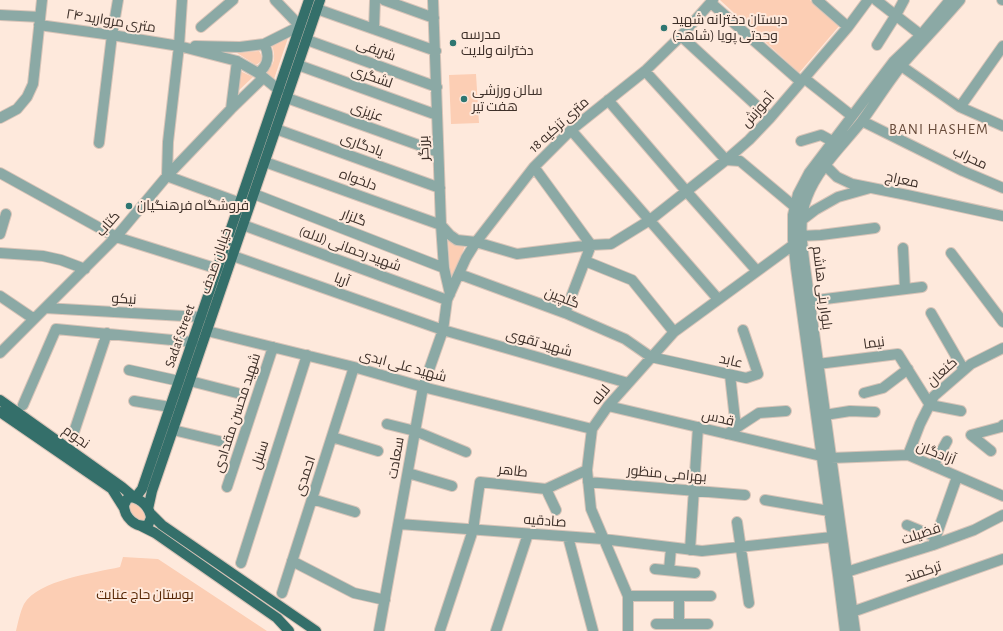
<!DOCTYPE html>
<meta charset="utf-8">
<style>
body{margin:0}
canvas{display:block;background:#fee9dc}
</style>
<canvas width="1003" height="631"></canvas>
<script>
const context = document.querySelector('canvas').getContext('2d');
context.lineJoin = 'round';
function fillPath(path, color) { context.fillStyle = color; context.fill(path, 'evenodd'); }
function trace(path, color, width, dash) { context.strokeStyle = color; context.lineWidth = width; context.lineCap = dash ? 'butt' : 'round'; context.setLineDash(dash || []); context.stroke(path); }
function label(font, color, halo, rows, align = 'center') {
  context.font = font + ' "Alegreya Sans",Cairo,sans-serif'; context.lineWidth = 4; context.setLineDash([]); context.textBaseline = 'middle'; context.strokeStyle = halo; context.fillStyle = color; for (const [text, x, y, turn = 0] of rows) {
    context.save(); context.translate(x, y); context.rotate((+turn || 0) * Math.PI / 180); context.textAlign = isNaN(turn) ? turn : align; if (halo) context.strokeText(text, 0, 0); context.fillText(text, 0, 0); context.restore();
  }
}
fillPath(new Path2D(`
 M720,0H810L840,25L799,73Z
 M288,38L274,79L265,73C275,65 276,57 272,46Z
 M259,51C263,57 263,61 256,65L237,53Z
 M240,71L253,77L236,93Z
 M476,74L479,123L451,124L449,75Z
 M448,240L456,243H466L451,284Z
 M134,501L146,511V522L137,521L128,510L129,503Z
 M123,557L158,559L267,631H16C18,623 20,612 24,604C38,580 94,573 120,567Z`), '#fcceb4');
const minor = new Path2D(`
 M182,0L179,46L168,142L167,176L240,203
 M384,0L434,18
 M433,0L441,225L444,268L450,294
 M817,0L848,27
 M876,0L921,35
 M1002,0H1003
 M711,3L801,82
 M317,9L436,51
 M0,15L40,17
 M39,25L112,35L179,46L237,61L258,73L279,90
 M201,27L233,0
 M374,29L375,0
 M681,36L770,118
 M307,40L437,87
 M877,45L896,15L904,0
 M195,46L240,47L264,44L300,26L275,0
 M897,63L960,107L1003,126
 M298,65L437,115
 M645,71L726,160L740,161L795,207
 M258,73C268,66 270,55 264,44
 M804,78L852,116
 M287,98L438,152
 M608,100L687,192L757,271
 M960,107L1003,46
 M231,109L237,61
 M0,118L17,109L27,97L33,84L42,0
 M862,121L963,171L1003,188
 M276,129L440,188
 M571,130L718,299
 M801,141L821,135L832,141
 M99,143L112,35L118,0
 M265,162L441,225L450,235L457,240L476,242L517,254L591,245L611,244L650,220L726,160L749,140L770,118L848,27L868,0
 M826,166L837,177L852,184L907,195L1003,216
 M534,167L591,245L565,313
 M0,173L116,237L218,269
 M254,194L444,268
 M802,220L815,210L838,197L870,188
 M243,225L447,300
 M0,234L6,214
 M801,236L821,235L875,228
 M903,248L905,289
 M0,253L43,256L61,260L85,269
 M951,253L1003,322
 M233,256L443,330L628,383
 M585,261L632,280L674,332
 M459,274L565,313L625,339L651,357L746,378L758,374L743,330
 M0,296L34,319
 M809,301L922,287
 M45,308L201,317
 M931,313L964,370
 M207,331L354,367L423,387L592,429
 M0,353L116,237L167,176L231,109L263,78
 M818,364L898,354L930,405L961,411
 M129,370L179,381
 M730,375L736,428
 M190,381L237,393
 M864,393L883,388L908,369
 M134,401L170,407
 M23,405L56,329L193,342
 M608,406L821,456
 M825,415L850,411L875,412
 M387,424L415,431L466,452
 M173,430L219,441
 M727,434L759,413L786,411
 M73,435L107,333
 M332,437L378,451
 M991,451L971,435L1001,427L1003,425
 M908,455L920,424L934,396L971,364L1003,348
 M831,458L908,455L1003,496
 M933,466L947,441
 M408,473L452,486
 M588,482L745,495
 M227,487L273,347
 M546,489L556,510
 M312,499L355,512
 M765,500L829,511
 M737,522L749,603
 M399,524L603,539L702,551L832,537
 M907,525L936,537
 M568,537L593,631
 M933,545L957,477
 M690,550L698,427
 M292,561L354,593L385,600
 M241,563L307,355
 M655,569L695,573
 M669,570L671,548
 M840,574L933,545L974,530L1003,515
 M282,593L354,367
 M628,596H711
 M679,596V624
 M852,612L1003,559
 M656,624H708
 M440,630L473,530L480,482L546,489L587,470
 M379,631L423,387L443,330L447,300L466,258L476,242L534,167L571,130L645,71L681,36L713,0
 M496,631L528,534
 M628,631V596L591,509L587,470L592,429L608,406L674,332L793,245
 M845,631L838,575L796,268L793,240V215L798,194L809,173L894,61L921,35L950,0
 M855,631L805,267C802,244 798,219 807,197C818,168 843,145 862,121C875,103 887,84 901,66C920,44 941,22 960,0`);
const major = new Path2D(`
 M0,400L122,487L135,498L142,489L309,0
 M0,412L112,489L124,508
 M131,497C142,499 150,508 151,518L148,525C136,529 124,517 124,505L127,499Z
 M148,509L152,491L320,0
 M150,513L162,525L316,631
 M141,526L155,533L277,618L289,631`);
trace(minor, '#d8c4b8', 12);
trace(major, '#d8c4b8', 12);
trace(minor, '#8ba9a5', 10);
trace(major, '#346f6a', 10);
for (const [x, y, r, color] of [
 [664,28,4,"#2e7671"],
 [453,43,4,"#2e7671"],
 [464,99,4,"#2e7671"],
 [129,206,4,"#2e7671"]
]) { const dot = new Path2D(); dot.arc(x, y, r, 0, 2 * Math.PI); context.fillStyle = color; context.fill(dot); trace(dot, '#fee9dc', 1.5); }
label('14px', '#3e3029', '#fee9dc', [
 ["دبستان دخترانه شهید",672,20],
 ["وحدتی پویا (شاهد)",672,36],
 ["مدرسه",461,35],
 ["دخترانه ولایت",461,51],
 ["سالن ورزشی",472,91],
 ["هفت تیر",472,107],
 ["فروشگاه فرهنگیان",137,206]
], 'left');
label('14px', '#3e3029', '#fee9dc', [
 ["۲۴ متری مروارید",111,21,9],
 ["شریفی",376,50,20],
 ["لشگری",372,77,19],
 ["آموزش",758,110,-48],
 ["عزیزی",367,112,19],
 ["18 متری تزکیه",559,125,-42],
 ["یادگاری",362,145,20],
 ["برزگر",424,148,-92],
 ["محراب",970,158,25],
 ["دلخواه",358,180,20],
 ["معراج",902,180,12],
 ["گلزار",354,218,21],
 ["کتاب",108,224,-49],
 ["شهید رحمانی (لاله)",350,249,20],
 ["خیابان صدف",216,261,-71],
 ["آریا",342,280,20],
 ["بلوار بنی هاشم",822,288,83],
 ["گلچین",562,298,21],
 ["نیکو",124,299,3],
 ["Sadaf Street",180,336,-71],
 ["شهید تقوی",539,343,16],
 ["نیما",874,343,-8],
 ["عابد",731,361,13],
 ["شهید علی ابدی",403,366,15],
 ["کنعان",942,372,-42],
 ["لاله",601,395,-51],
 ["شهید محسن مقدادی",237,413,-72],
 ["قدس",718,418,13],
 ["نجوم",76,437,35],
 ["آزادگان",936,453,22],
 ["سنبل",260,455,-72],
 ["سعادت",396,458,-80],
 ["طاهر",513,471,6],
 ["بهرامی منظور",667,474,5],
 ["احمدی",305,476,-72],
 ["صادقیه",545,521,4],
 ["فضیلت",921,534,-19],
 ["ترکمند",923,572,-19]
]);
label('14px', '#572705', '#fee9dc', [
 ["بوستان حاج عنایت",145,595]
]);
context.letterSpacing = '1px';
label('15px', '#684b3a', '#fee9dc', [
 ["BANI HASHEM",939,129]
]);
context.letterSpacing = '0px';
</script>
